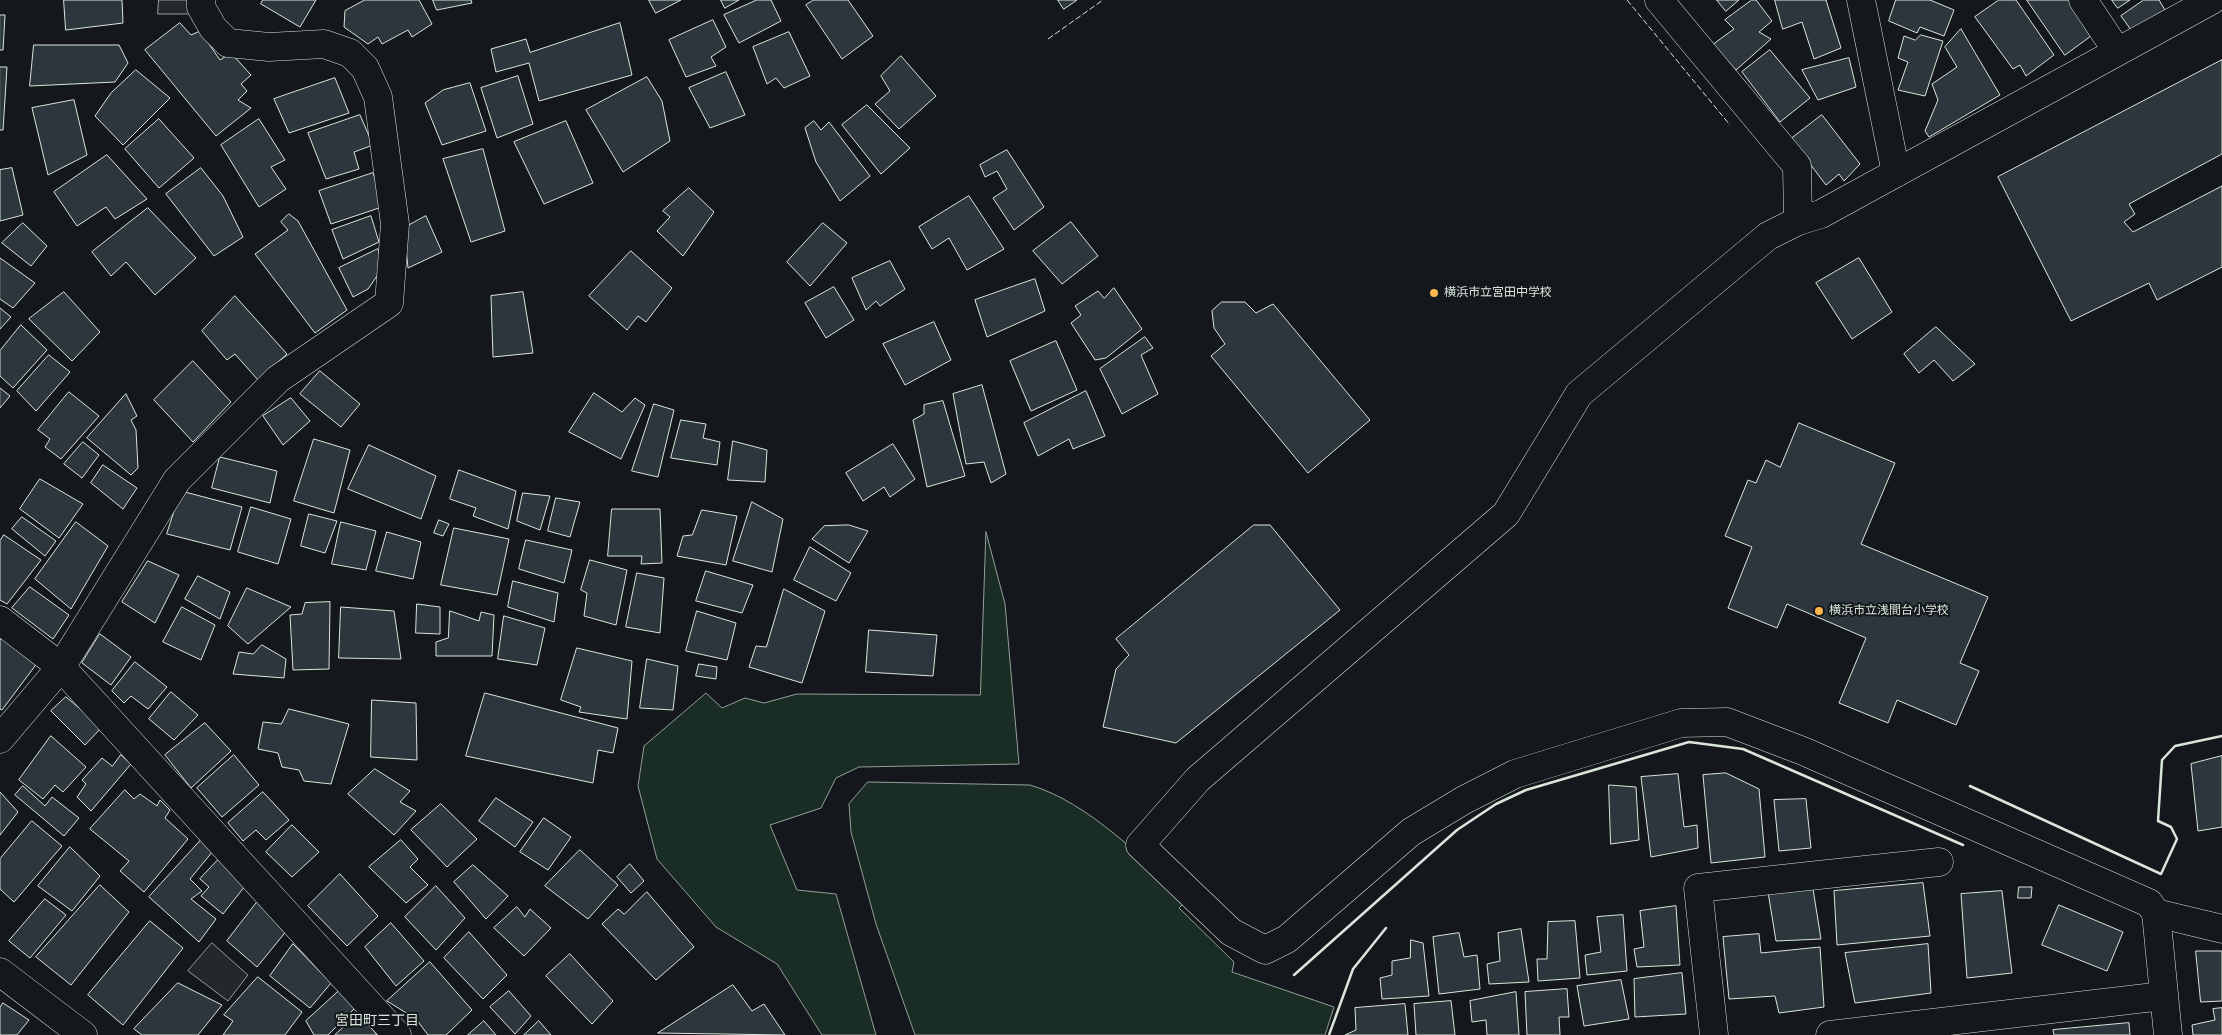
<!DOCTYPE html>
<meta charset="utf-8">
<style>
body{margin:0}
canvas{display:block;background:#14181c}
</style>
<canvas width="2222" height="1035"></canvas>
<script>
const context = document.querySelector('canvas').getContext('2d');
context.lineJoin = 'round';
function fillPath(path, color) { context.fillStyle = color; context.fill(path, 'evenodd'); }
function trace(path, color, width, dash) { context.strokeStyle = color; context.lineWidth = width; context.lineCap = dash ? 'butt' : 'round'; context.setLineDash(dash || []); context.stroke(path); }
function label(font, color, halo, rows, align = 'center') {
  context.font = font + ' "PT Serif","Noto Sans JP",serif'; context.lineWidth = 4; context.setLineDash([]); context.textBaseline = 'middle'; context.strokeStyle = halo; context.fillStyle = color; for (const [text, x, y, turn = 0] of rows) {
    context.save(); context.translate(x, y); context.rotate((+turn || 0) * Math.PI / 180); context.textAlign = isNaN(turn) ? turn : align; if (halo) context.strokeText(text, 0, 0); context.fillText(text, 0, 0); context.restore();
  }
}
const green = new Path2D(`
 M986,532L1005,604L1019,764L859,767L836,778L821,808L770,825L797,890L836,894L876,1035H822L777,964L716,927L657,859L638,786L644,746L706,693L722,708L745,698L764,703L797,694L980,695Z
 M868,782L1030,785C1090,803 1142,859 1188,899L1179,908L1234,962L1232,972L1334,1007L1325,1035H915L876,924L851,832L849,804Z`);
fillPath(green, '#1a2d24');
trace(green, '#939e99', 1);
const parking = new Path2D(`
 M159,0H194L193,14H158Z
 M212,943L248,975L228,1001L188,971Z`);
fillPath(parking, '#24282b');
trace(parking, '#939e99', 1);
const building = new Path2D(`
 M64,0H122L123,23L66,30Z
 M263,0H316L300,27L261,4Z
 M365,0H419L432,24L412,37L408,30L382,44L378,37L368,44L344,27L345,11Z
 M433,0H471L472,3L437,10Z
 M649,0H681L656,13Z
 M721,0H739L725,8Z
 M757,0H771L781,21L739,43L724,15Z
 M814,0H848L873,36L842,59L806,5Z
 M1058,0H1077L1064,9Z
 M1717,0H1739L1726,11Z
 M1752,0H1756L1772,21L1759,32L1771,39L1736,70L1712,45L1734,29L1725,20Z
 M1775,0H1826L1841,48L1814,59L1802,22L1783,29Z
 M1896,0H1930L1954,10L1944,36L1920,27L1917,33L1889,21Z
 M1999,0H2016L2054,55L2026,76L2020,65L2013,69L1975,17Z
 M2027,0H2070L2095,33L2065,55Z
 M2112,0H2130L2118,8Z
 M2144,0H2159L2165,10L2131,30L2121,16Z
 M0,15H5L3,50H0Z
 M713,20L726,47L711,57L716,66L686,77L669,40Z
 M180,23L191,35L200,31L220,60L231,53L251,75L241,84L247,91L238,100L251,108L216,136L145,50Z
 M620,23L632,75L539,101L529,63L496,72L491,49L526,39L530,52Z
 M1961,29L2000,95L1929,137L1925,131L1938,100L1932,84L1957,67L1945,47Z
 M789,32L810,76L784,88L776,78L767,84L753,47Z
 M1921,35L1943,41L1925,96L1898,90L1908,62L1898,58L1904,36L1915,40Z
 M34,45H119L128,63L115,82L30,86Z
 M1770,50L1810,98L1780,122L1742,72Z
 M901,56L936,96L899,129L875,104L890,91L881,76Z
 M1849,58L1856,87L1818,100L1802,70Z
 M2222,60V154L2129,204L2135,214L2124,222L2133,232L2222,186V267L2157,300L2149,283L2071,321L1998,177Z
 M0,67H7L3,130H0Z
 M136,70L170,98L123,145L95,116L111,93Z
 M726,72L745,115L710,128L689,88Z
 M518,76L533,124L497,138L481,88Z
 M647,77L662,101L670,141L623,172L586,110Z
 M335,78L349,113L289,133L274,99Z
 M470,83L486,131L442,145L425,103L443,90Z
 M74,100L87,155L48,175L32,108Z
 M867,105L910,148L881,174L842,125Z
 M360,115L373,145L354,152L359,169L326,179L308,133Z
 M1822,115L1860,164L1844,181L1839,174L1826,185L1791,139Z
 M159,119L194,158L159,188L125,149Z
 M259,119L285,160L271,167L286,189L259,207L221,145Z
 M566,121L593,183L544,204L514,142Z
 M814,121L821,130L829,122L870,176L840,201L816,162L805,128Z
 M483,149L505,231L471,242L443,159Z
 M1007,150L1044,207L1014,230L993,198L1007,189L997,171L985,177L980,165Z
 M107,155L147,199L115,219L106,207L77,226L54,192Z
 M12,168L23,215L0,221V170Z
 M201,168L223,196L243,237L214,256L166,194Z
 M373,173L385,206L331,224L319,191Z
 M689,188L714,212L683,256L657,231L670,217L663,211Z
 M969,196L1004,249L967,270L949,238L932,249L919,227Z
 M148,208L196,258L155,295L126,262L111,276L92,252Z
 M289,214L298,221L347,310L315,333L255,254L288,230L281,222Z
 M371,216L379,242L343,259L332,230Z
 M426,216L442,252L408,268L404,228Z
 M1071,222L1098,256L1062,284L1033,251Z
 M23,223L47,246L31,266L2,243Z
 M823,223L847,243L810,286L787,262Z
 M378,249L384,266L368,289L353,297L339,268Z
 M631,251L672,288L646,322L638,316L627,330L589,296Z
 M0,258L35,283L13,308L0,299Z
 M1859,258L1892,312L1852,339L1816,283Z
 M890,261L905,289L880,306L876,301L866,310L852,278Z
 M1035,279L1045,311L987,337L975,300Z
 M834,287L854,320L826,338L805,303Z
 M1114,288L1142,329L1106,358L1095,360L1071,323L1081,315L1075,306L1098,291L1104,298Z
 M64,292L100,332L72,361L29,319Z
 M523,292L533,353L493,357L491,296Z
 M235,296L287,354L258,380L235,354L227,360L202,331Z
 M1222,302H1245L1256,313L1273,304L1370,420L1308,473L1211,356L1225,344L1214,328L1212,311Z
 M0,308L11,317L0,329Z
 M934,322L951,360L905,385L883,344Z
 M21,325L47,350L13,388L0,376V351Z
 M1936,327L1975,364L1953,381L1934,360L1919,373L1904,354Z
 M1145,337L1153,348L1141,355L1158,394L1122,414L1100,369Z
 M1056,341L1077,390L1031,411L1010,361Z
 M49,355L70,372L36,411L17,391Z
 M193,361L231,402L193,442L154,400Z
 M320,371L360,404L341,427L300,394Z
 M982,385L1006,474L991,483L984,462L966,464L953,394Z
 M0,388L10,396L0,408Z
 M1086,391L1105,436L1073,449L1069,439L1038,456L1024,423Z
 M69,392L99,416L61,459L45,447L50,439L38,430Z
 M594,393L622,412L635,398L645,405L621,459L569,432Z
 M126,394L137,416L131,420L136,430L138,468L131,475L87,438Z
 M291,398L310,421L283,445L263,416Z
 M943,401L965,476L927,487L913,420L924,414V405Z
 M654,404L674,410L658,477L632,471Z
 M681,420L706,424L703,438L720,442L717,465L671,458Z
 M1799,423L1895,463L1861,544L1988,597L1960,663L1979,671L1956,725L1897,700L1888,723L1839,703L1866,638L1787,604L1777,628L1728,608L1752,547L1725,536L1748,480L1756,483L1766,460L1780,467Z
 M314,439L350,450L334,513L294,501Z
 M733,441L767,450L765,482L728,480Z
 M83,442L99,455L82,478L64,464Z
 M893,444L915,479L890,497L884,487L863,501L846,473Z
 M369,445L436,476L421,519L348,489Z
 M220,457L277,471L270,503L212,488Z
 M103,465L137,488L123,509L91,483Z
 M459,470L516,491L508,529L473,516L476,508L450,499Z
 M40,479L83,504L59,538L20,509Z
 M181,491L242,507L230,550L167,534Z
 M523,493L550,496L540,530L517,521Z
 M556,498L580,502L570,537L548,531Z
 M752,502L783,519L772,572L733,561Z
 M251,507L291,519L278,564L238,552Z
 M612,509H660L662,563L641,564L642,556H608Z
 M702,510L737,516L726,565L677,556L683,536L692,535Z
 M309,514L337,521L325,553L301,546Z
 M22,517L56,541L45,556L12,529Z
 M439,520L449,524L443,536L434,533Z
 M76,522L108,546L71,609L35,579Z
 M341,522L376,531L366,570L332,564Z
 M849,525L868,531L849,563L812,539L824,526Z
 M1254,525H1270L1340,610L1176,743L1103,727L1116,669L1129,655L1116,639Z
 M454,528L509,539L497,595L441,585Z
 M387,532L421,542L413,579L376,571Z
 M4,535L41,560L7,604L0,600V541Z
 M526,540L572,550L564,583L519,569Z
 M810,547L851,573L836,601L794,580Z
 M590,560L627,570L616,625L584,616L587,593L581,590Z
 M148,561L179,575L155,623L122,602Z
 M706,571L753,585L742,613L696,601Z
 M637,573L664,578L660,633L626,627Z
 M198,576L230,592L220,619L185,599Z
 M513,581L558,593L554,622L508,607Z
 M30,587L69,615L53,639L12,608Z
 M247,588L291,607L248,644L228,626Z
 M784,589L825,611L802,683L749,667L756,646L766,647Z
 M330,602L329,669L293,670L290,615L302,614L305,603Z
 M417,604L440,607V634L416,633Z
 M182,607L215,625L201,660L163,642Z
 M341,607L394,611L401,659L339,658Z
 M450,611L479,621L481,612L494,615L492,656H436V642L448,638Z
 M697,611L736,623L727,660L686,651Z
 M504,616L545,628L537,665L498,659Z
 M869,630L937,635L933,676L866,672Z
 M100,634L131,657L111,685L82,663Z
 M2,638L38,662L2,710L0,709V641Z
 M262,645L286,659L284,678L233,674L239,652L253,654Z
 M577,648L632,661L627,719L579,712L581,707L561,700Z
 M647,659L678,666L673,710L640,708Z
 M135,662L167,687L148,709L131,696L124,703L112,691Z
 M699,664L717,667L716,679L696,676Z
 M171,692L198,715L174,740L149,719Z
 M485,693L618,728L613,753L598,750L593,783L466,756Z
 M66,697L102,727L85,745L51,711Z
 M372,700L416,703L417,760L371,757Z
 M289,709L349,724L331,784L304,781L299,770L282,767L278,753L258,749L263,722L281,724Z
 M205,723L231,751L191,788L165,755Z
 M51,736L86,767L63,792L55,785L43,799L19,780Z
 M121,755L131,764L91,811L77,797L86,784L82,780L102,758L112,766Z
 M234,755L259,785L222,817L197,788Z
 M2222,756V827L2198,831L2191,764Z
 M375,769L410,791L400,802L416,811L394,835L348,794Z
 M1726,773L1759,789L1765,857L1711,863L1703,775Z
 M1678,774L1684,827L1697,825L1698,848L1651,857L1641,777Z
 M1609,785L1636,787L1639,840L1611,844Z
 M23,786L45,806L52,797L79,818L64,836L15,795Z
 M125,790L134,799L140,794L157,806L160,800L170,810L165,818L188,839L144,892L120,871L129,861L90,829Z
 M0,792L18,812L0,835Z
 M263,792L289,820L266,840L256,830L243,841L228,823Z
 M496,798L533,822L515,847L479,821Z
 M1806,799L1811,848L1779,851L1774,800Z
 M441,804L477,839L447,867L411,830Z
 M544,818L571,837L548,870L520,852Z
 M32,821L62,846L14,902L0,889V859Z
 M292,825L319,852L292,877L266,852Z
 M202,839L213,851L190,879L202,891L191,899L216,919L199,942L149,897Z
 M401,840L418,859L410,867L428,885L406,903L369,867Z
 M70,847L100,876L72,911L38,886Z
 M580,850L618,885L588,919L545,886Z
 M218,860L245,886L223,914L201,896L209,887L200,879Z
 M630,864L644,881L631,893L617,877Z
 M473,865L508,896L486,919L454,882Z
 M340,874L378,916L347,946L308,906Z
 M1923,883L1930,936L1837,945L1834,891Z
 M100,885L129,912L71,985L36,957Z
 M436,886L465,918L436,950L405,917Z
 M2019,887H2032L2031,898H2018Z
 M1813,889L1821,939L1776,941L1768,892Z
 M2002,891L2012,973L1967,978L1961,894Z
 M647,892L694,947L656,980L602,924L618,909L624,914Z
 M45,899L66,915L30,958L9,941Z
 M258,901L288,929L257,967L227,941Z
 M2059,905L2123,932L2107,971L2042,945Z
 M1676,906L1680,965L1637,967L1634,949L1644,947L1640,911Z
 M517,907L525,917L530,909L551,928L524,956L494,928Z
 M1623,915L1627,971L1587,975L1585,955L1601,952L1597,917Z
 M150,921L183,948L123,1025L88,995Z
 M1575,921L1580,978L1538,981L1537,959H1547L1548,922Z
 M391,923L424,961L396,986L365,947Z
 M1521,929L1529,982L1489,984L1487,964L1500,961L1498,933Z
 M469,932L507,975L483,999L444,958Z
 M1459,933L1464,957L1477,955L1480,989L1439,994L1433,937Z
 M1759,934L1761,953L1820,947L1824,1007L1779,1013L1775,996L1729,999L1723,937Z
 M1411,940L1423,943L1429,996L1382,999L1380,978L1392,975V961L1410,958Z
 M293,944L331,983L310,1008L270,976Z
 M1928,944L1931,993L1855,1003L1845,953Z
 M2196,951H2222V1001L2201,1002Z
 M570,954L613,1001L592,1024L546,976Z
 M430,962L472,1010L446,1035H428L416,1019L387,1001Z
 M1682,973L1686,1014L1635,1017L1634,979Z
 M258,977L302,1012L285,1035H223L233,1021L224,1015Z
 M1621,980L1629,1019L1584,1026L1577,986Z
 M178,983L222,1005L198,1035H142L134,1029Z
 M733,985L752,1011L764,1004L785,1035L658,1033Z
 M1567,989L1569,1017H1559L1560,1035H1527L1525,992Z
 M339,991L355,1008L328,1035H314L306,1021Z
 M509,991L531,1016L515,1034L490,1007Z
 M1516,992L1519,1035H1487L1486,1020L1472,1022L1470,1001Z
 M1451,1001L1455,1035H1416L1414,1004Z
 M3,1003L29,1020L17,1035H0V1008Z
 M1405,1004L1408,1035H1345L1356,1030L1355,1008Z
 M2222,1008V1035H2193L2192,1025L2215,1020L2213,1009Z
 M359,1013L377,1035H335Z
 M484,1021L496,1035H468Z
 M539,1021L551,1035H524Z
 M2129,1023L2130,1035H2054L2053,1030Z`);
fillPath(building, '#2c363c');
trace(building, '#d8e6dc', 1);
const minor = new Path2D(`
 M1659,0L1797,166L1798,221L1821,214L2212,0
 M1861,0L1896,173
 M2083,0L2117,51
 M0,620L61,667L397,1035
 M61,667L177,480L278,379L389,303L395,224L378,97L365,68L350,53L324,44L269,47L228,43L213,28L201,7V0
 M0,972L83,1035
 M1714,1035L1698,888L1939,862
 M1830,1035L2163,996
 M2168,1035L2156,913L2222,929`);
const tertiary = new Path2D(`
 M1798,221L1768,236L1579,394L1506,514L1198,779L1140,845L1231,932L1265,950L1287,939L1411,832L1464,800L1515,774L1681,723L1727,722L1803,751L2149,903L2156,913
 M0,739L61,667`);
trace(minor, '#d8e6dc', 29);
trace(tertiary, '#d8e6dc', 29);
trace(minor, '#14181c', 28);
trace(tertiary, '#14181c', 28);
trace(new Path2D(`
 M1627,0L1730,125
 M1048,39L1103,0`), '#d8e6dc', 1, [6, 2.5]);
trace(new Path2D(`
 M1970,786L2161,874L2177,839L2171,827L2158,821L2162,760L2175,746L2222,736
 M1294,975L1457,830L1496,804L1526,790L1689,742L1743,749L1963,845
 M1329,1035L1353,969L1386,928`), '#d8e6dc', 2.5);
for (const [x, y, r, color] of [
 [1434,293,5,"#ffb74d"],
 [1819,611,5,"#ffb74d"]
]) { const dot = new Path2D(); dot.arc(x, y, r, 0, 2 * Math.PI); context.fillStyle = color; context.fill(dot); trace(dot, '#14181c', 2); }
label('12px', '#d8e6dc', '#14181c', [
 ["横浜市立宮田中学校",1444,293],
 ["横浜市立浅間台小学校",1829,611]
], 'left');
label('14px', '#d8e6dc', '#14181c', [
 ["宮田町三丁目",377,1021]
]);
</script>
